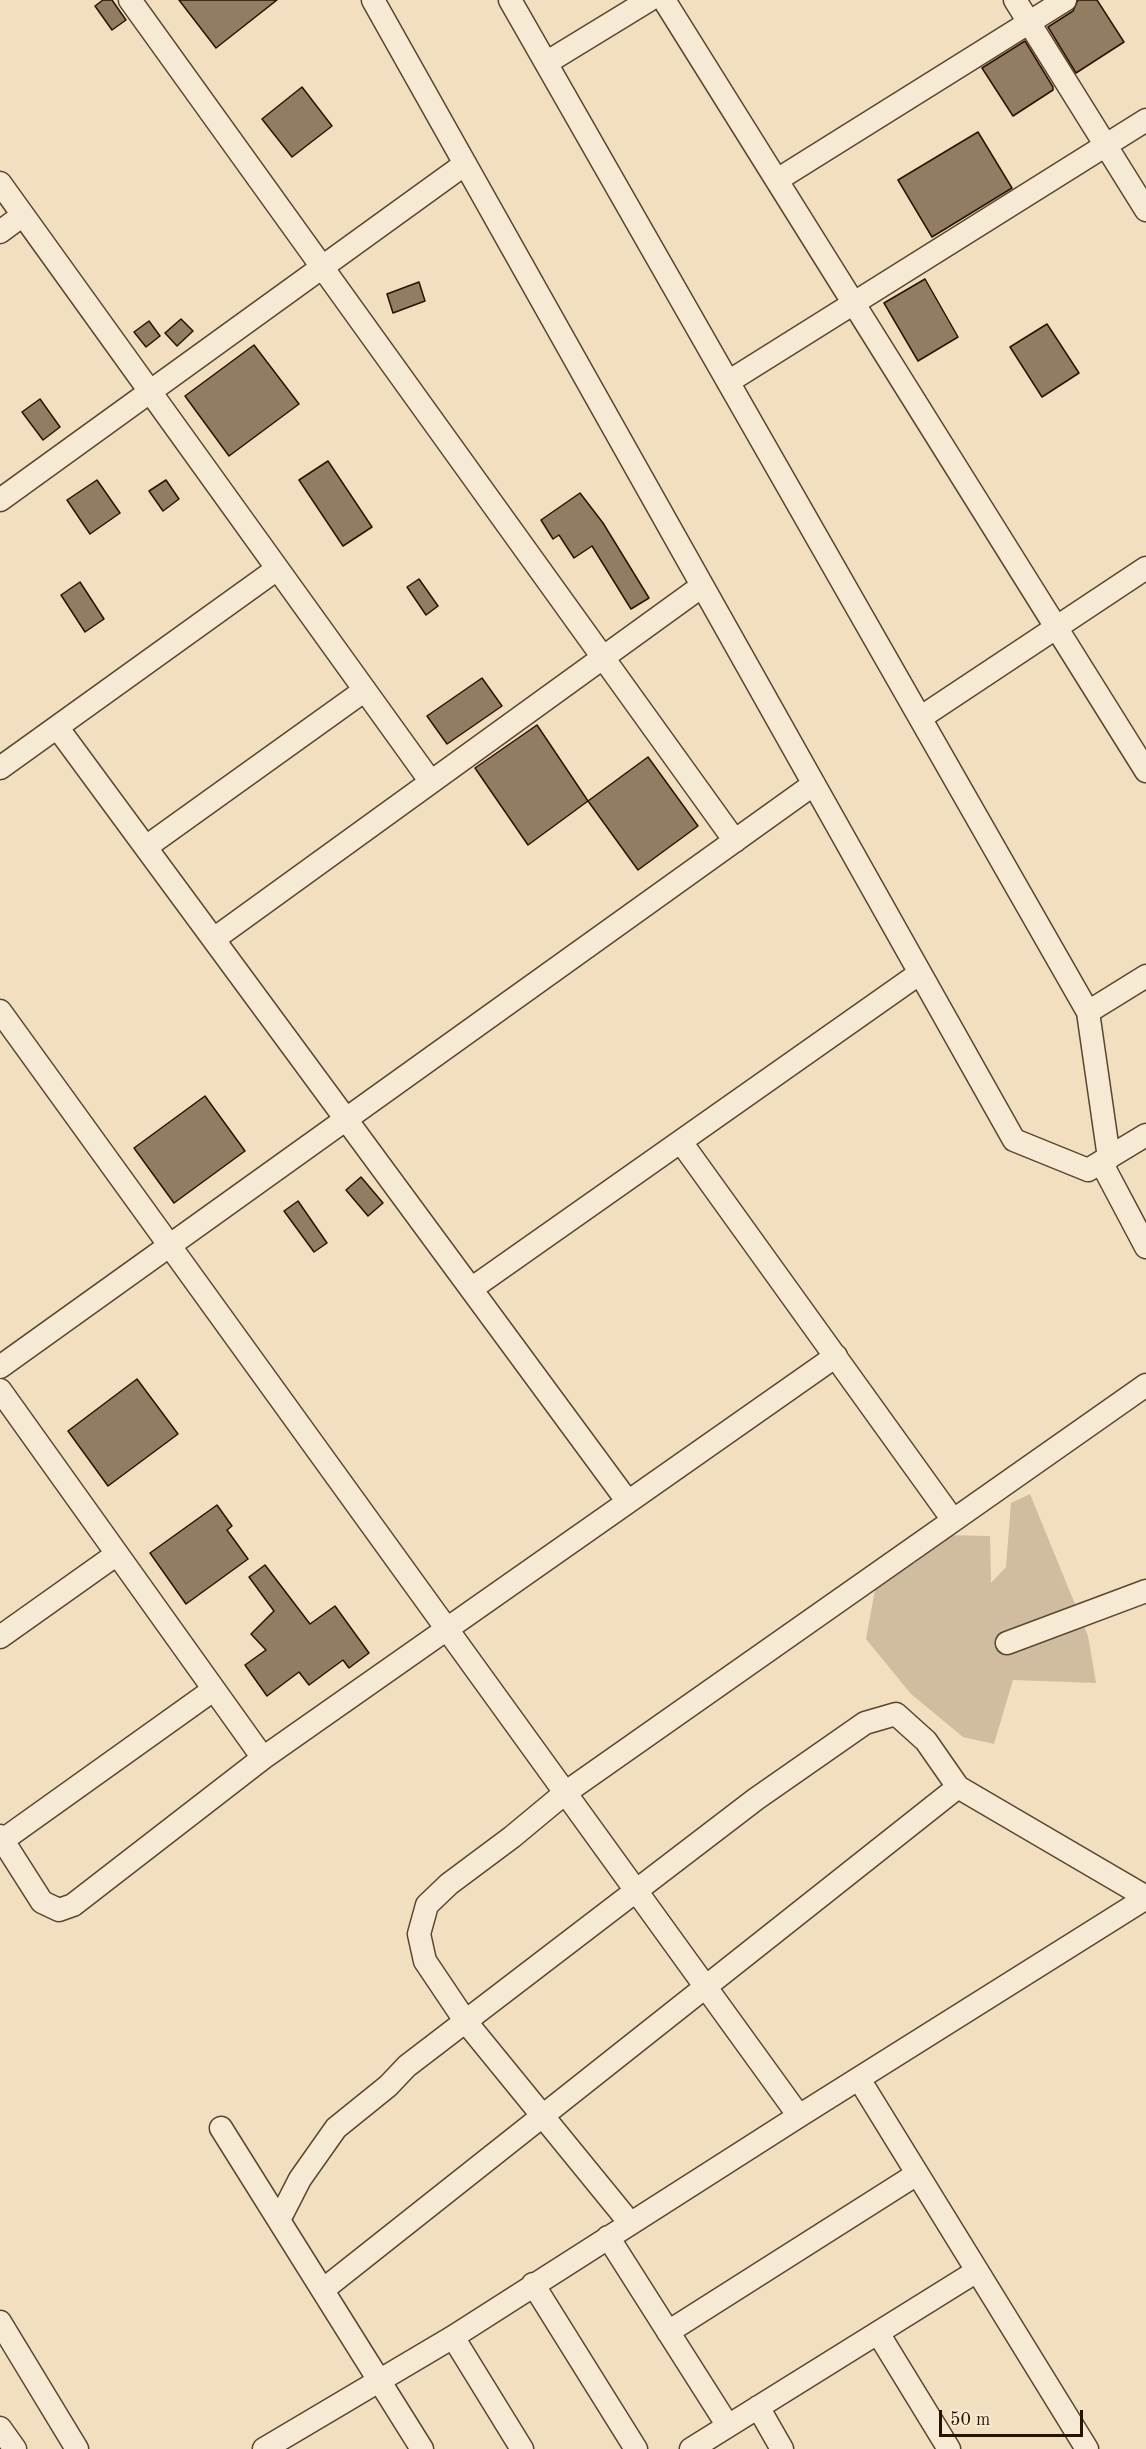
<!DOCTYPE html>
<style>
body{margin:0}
#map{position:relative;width:1146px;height:2449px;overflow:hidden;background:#f2dfbf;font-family:"Old Standard TT",serif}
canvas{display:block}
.scale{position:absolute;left:939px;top:2410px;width:144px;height:27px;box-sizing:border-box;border:3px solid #291200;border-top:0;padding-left:8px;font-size:18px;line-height:21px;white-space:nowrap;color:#291200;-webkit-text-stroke:4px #f7ead5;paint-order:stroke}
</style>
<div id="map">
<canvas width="1146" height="2449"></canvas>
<div class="scale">50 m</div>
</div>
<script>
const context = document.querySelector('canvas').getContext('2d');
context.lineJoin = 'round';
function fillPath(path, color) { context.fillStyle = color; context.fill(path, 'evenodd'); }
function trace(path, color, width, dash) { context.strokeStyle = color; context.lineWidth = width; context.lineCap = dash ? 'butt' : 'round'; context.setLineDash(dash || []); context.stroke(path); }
fillPath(new Path2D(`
 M1030,1494L1088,1636L1096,1683L1013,1680L994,1744L963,1737L911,1694L866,1639L878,1573L915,1563L937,1535L990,1536L991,1583L1006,1567L1011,1503Z`), '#d0bc9f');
const building = new Path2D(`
 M103,0H112L126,20L112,30L95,6Z
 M179,0H277L216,48Z
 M1078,0H1097L1124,42L1076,73L1048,27L1073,11Z
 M1025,41L1053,87V90L1013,116L982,68Z
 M302,87L332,126L292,157L262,119Z
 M978,132L1012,188L932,237L898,180Z
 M925,279L958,337L918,361L884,303Z
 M419,282L425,301L393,313L387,294Z
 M181,319L193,331L177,346L165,333Z
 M149,321L160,336L146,347L134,332Z
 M1047,324L1079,373L1042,397L1010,347Z
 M254,345L299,404L229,456L185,396Z
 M40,399L60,427L43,440L22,412Z
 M328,461L372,527L343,546L299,480Z
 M97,480L120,513L90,534L67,500Z
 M166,480L179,499L163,511L149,491Z
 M580,493L603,523L649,598L631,609L592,546L574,558L559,535L553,539L541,520Z
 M419,579L438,606L426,615L407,587Z
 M80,582L104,619L85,632L61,595Z
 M482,678L502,706L447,744L427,716Z
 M537,725L588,801L528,845L475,768Z
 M648,757L698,826L638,870L588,801Z
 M205,1096L245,1151L174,1203L134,1148Z
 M361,1177L383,1203L368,1216L346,1190Z
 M298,1201L327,1243L314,1252L284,1211Z
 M137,1379L178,1434L108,1486L68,1431Z
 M217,1505L232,1526L227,1530L248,1559L186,1604L150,1553Z
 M265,1565L310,1624L335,1606L369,1653L349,1668L343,1660L309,1685L299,1672L267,1696L245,1665L266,1650L251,1634L274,1611L249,1577Z`);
fillPath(building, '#927d63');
trace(building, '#291200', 1.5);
const street = new Path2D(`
 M130,0L735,841
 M373,0L1014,1140L1088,1170L1146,1135
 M510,0L1088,1012L1109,1158
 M664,0L1146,771
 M1015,0L1146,210
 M546,63L649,0
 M777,180L1065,0
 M0,183L431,782
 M0,232L23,215
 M728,382L1146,120
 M0,500L465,164
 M920,718L1146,568
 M57,727L628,1502
 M0,768L277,569
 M146,847L365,690
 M214,939L702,586
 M0,1011L799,2116
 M1088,1012L1146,976
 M681,1142L953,1520
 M1101,1162L1146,1247
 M471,1289L920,973
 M0,1367L814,784
 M0,1390L263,1758
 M0,1637L117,1554
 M1007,1643L1146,1591
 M0,1836L42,1902L59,1910L73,1905L263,1758L836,1356
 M3,1840L213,1690
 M859,2079L1087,2449
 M221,2128L422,2449
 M279,2220L300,2179L336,2128L388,2086L407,2066L756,1799L865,1723L896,1714L926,1741L958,1787L1146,1897
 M630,2223L466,2022L425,1961L419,1934L427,1905L449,1884L512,1837L565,1793L1146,1385
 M608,2237L728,2426
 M533,2284L636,2449
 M324,2289L958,1787
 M0,2322L77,2449
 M668,2332L917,2174
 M878,2333L949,2449
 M453,2337L522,2449
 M758,2407L782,2449
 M0,2428L15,2449
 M264,2449L453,2337L799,2116L1146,1898
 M691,2449L977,2271`);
trace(street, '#5b4530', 25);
trace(street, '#f7ead5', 22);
</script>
